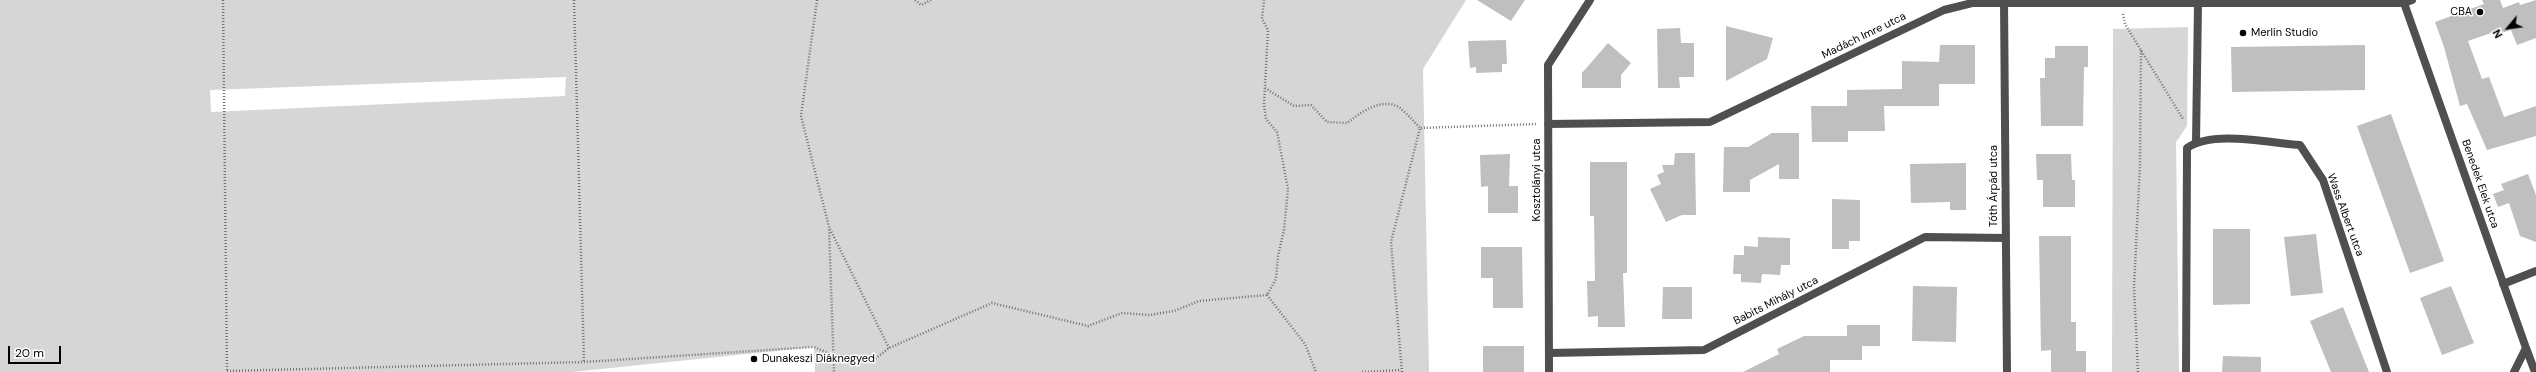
<!DOCTYPE html>
<meta charset="utf-8">
<style>
body{margin:0}
#map{position:relative;width:2536px;height:372px;overflow:hidden;background:#fff;font-family:"DM Sans",sans-serif}
canvas{display:block}
.north{position:absolute;left:2488px;top:8px;width:40px;height:40px;-webkit-text-stroke:3px #fff;paint-order:stroke;rotate:241deg;font-size:11px;font-weight:700;line-height:16px;text-align:center;color:#000}
.north::after{content:'';display:block;margin:auto;width:14px;height:18px;background:#000;clip-path:polygon(50% 0,100% 100%,50% 72%,0 100%)}
.scale{position:absolute;left:8px;top:346px;width:53px;height:18px;box-sizing:border-box;border:2px solid #000;border-top:0;padding-left:5px;font-size:12px;line-height:14px;white-space:nowrap;color:#000;-webkit-text-stroke:3px #fff;paint-order:stroke}
</style>
<div id="map">
<canvas width="2536" height="372"></canvas>
<div class="north">N</div>
<div class="scale">20 m</div>
</div>
<script>
const context = document.querySelector('canvas').getContext('2d');
context.lineJoin = 'round';
function fillPath(path, color) { context.fillStyle = color; context.fill(path, 'evenodd'); }
function trace(path, color, width, dash) { context.strokeStyle = color; context.lineWidth = width; context.lineCap = dash ? 'butt' : 'round'; context.setLineDash(dash || []); context.stroke(path); }
function label(font, color, halo, rows, align = 'center') {
  context.font = font + ' "DM Sans",sans-serif'; context.lineWidth = 3; context.setLineDash([]); context.textBaseline = 'middle'; context.strokeStyle = halo; context.fillStyle = color; for (const [text, x, y, turn = 0] of rows) {
    context.save(); context.translate(x, y); context.rotate((+turn || 0) * Math.PI / 180); context.textAlign = isNaN(turn) ? turn : align; if (halo) context.strokeText(text, 0, 0); context.fillText(text, 0, 0); context.restore();
  }
}
fillPath(new Path2D(`
 M0,0H1466L1423,69L1429,372H815L814,347L572,372H0ZM566,77L565,96L211,112L210,90Z
 M2188,27L2187,126L2176,142L2179,372H2112L2113,29Z`), '#d6d6d6');
fillPath(new Path2D(`
 M1477,0H1525L1511,21Z
 M2482,0H2500L2503,8L2519,2L2520,5L2536,0V38L2517,45L2511,30L2495,35L2494,32L2468,41L2482,79L2489,77L2504,117L2536,106V136L2487,150L2467,104L2460,106L2444,47L2435,22L2484,4Z
 M1726,26L1773,38L1767,59L1726,81Z
 M1680,28L1681,43H1694V77H1679L1680,88H1658L1657,29Z
 M1506,40L1507,64H1502V72L1476,73V67L1470,68L1468,41Z
 M1608,43L1631,63L1621,75V88H1582V73Z
 M1940,45H1975V84H1939V106H1884L1885,131H1848V142H1812L1811,106H1847V90L1902,89V61L1939,62Z
 M2365,45V90L2232,92L2231,47Z
 M2055,46H2088V67H2084L2083,126H2041L2040,78H2045V58H2055Z
 M2391,114L2444,261L2410,273L2357,126Z
 M1772,133H1799V179H1779V164L1750,180V192H1723L1724,147H1748Z
 M1675,153H1695L1696,215H1682L1666,222L1650,189L1661,184L1657,175L1664,172L1662,165H1674Z
 M1510,154L1509,186H1518V213H1488V186L1481,187L1480,155Z
 M2036,154H2071L2072,180H2075V207H2043V180H2037Z
 M1590,162H1627V273H1623L1625,327H1598V316L1588,317L1587,281H1595L1594,216H1590Z
 M1966,163V210H1950V202L1911,203L1910,164Z
 M2528,174L2536,195V242L2520,236L2509,203L2498,207L2493,194L2504,190L2501,184Z
 M1832,199L1860,200V241H1849V249H1832Z
 M2213,229H2250V304L2213,305Z
 M2316,234L2323,293L2291,296L2284,237Z
 M2039,236H2071V322H2076V351H2086V372H2051V350L2041,351Z
 M1758,237L1790,238V265H1781L1780,275L1762,274L1761,283L1741,282V274H1733L1734,255H1744V246L1758,247Z
 M1481,247H1522L1523,308H1493V278H1481Z
 M1913,286L1957,287L1956,342L1912,341Z
 M2451,286L2474,343L2442,355L2420,298Z
 M1663,287H1692V319H1662Z
 M2343,307L2369,372H2331L2310,321Z
 M1847,325H1880V346H1862V360H1830V372H1743L1779,354L1777,349L1804,336H1847Z
 M1483,346H1524V372H1483Z
 M2223,356L2261,357V372H2222Z`), '#bfbfbf');
trace(new Path2D(`
 M223,0L227,372
 M574,0L584,362
 M817,0L801,116L829,227L834,372
 M915,0L921,5L931,0
 M2123,14L2125,24L2183,119
 M1265,88L1294,106L1311,105L1327,122L1347,123C1360,113 1383,96 1400,108C1407,114 1414,121 1420,128
 M830,229L889,348
 M1267,295L1305,344L1316,372
 M227,371L584,362L814,347L833,355L875,359L889,348L992,303L1088,326L1122,313L1149,315L1174,311L1199,301L1267,295L1276,279L1278,256L1284,230L1288,189L1277,132L1266,119L1264,105L1268,30L1262,19L1264,0
 M1362,372L1401,370
 M1402,372L1391,242L1420,128L1537,124
 M2138,372L2134,287L2140,164L2141,49`), '#717171', 2.5, [1, 2]);
trace(new Path2D(`
 M2004,0L2007,372
 M2404,3L2526,348L2514,372
 M1548,124L1710,122L1944,10L1972,3H2404L2412,0
 M2196,142L2198,4
 M2503,284L2536,271
 M2526,348L2535,372
 M1549,353L1704,350L1925,237L2006,238
 M1549,372L1548,65L1590,0
 M2186,372L2187,148C2213,130 2269,143 2300,145L2323,180L2387,372`), '#4f4f4f', 8);
for (const [x, y, r, color] of [
 [2480,12,4,"#000"],
 [2243,33,4,"#000"],
 [754,359,4,"#000"]
]) { const dot = new Path2D(); dot.arc(x, y, r, 0, 2 * Math.PI); context.fillStyle = color; context.fill(dot); trace(dot, '#fff', 1.5); }
label('11px', '#000', '#fff', [
 ["CBA",2472,12,"right"],
 ["Merlin Studio",2251,33],
 ["Dunakeszi Diáknegyed",762,359]
], 'left');
label('11px', '#000', '#fff', [
 ["Madách Imre utca",1864,36,-26],
 ["Kosztolányi utca",1537,180,-90],
 ["Benedek Elek utca",2480,184,71],
 ["Tóth Árpád utca",1994,186,-90],
 ["Wass Albert utca",2345,215,70],
 ["Babits Mihály utca",1776,301,-27]
]);
</script>
